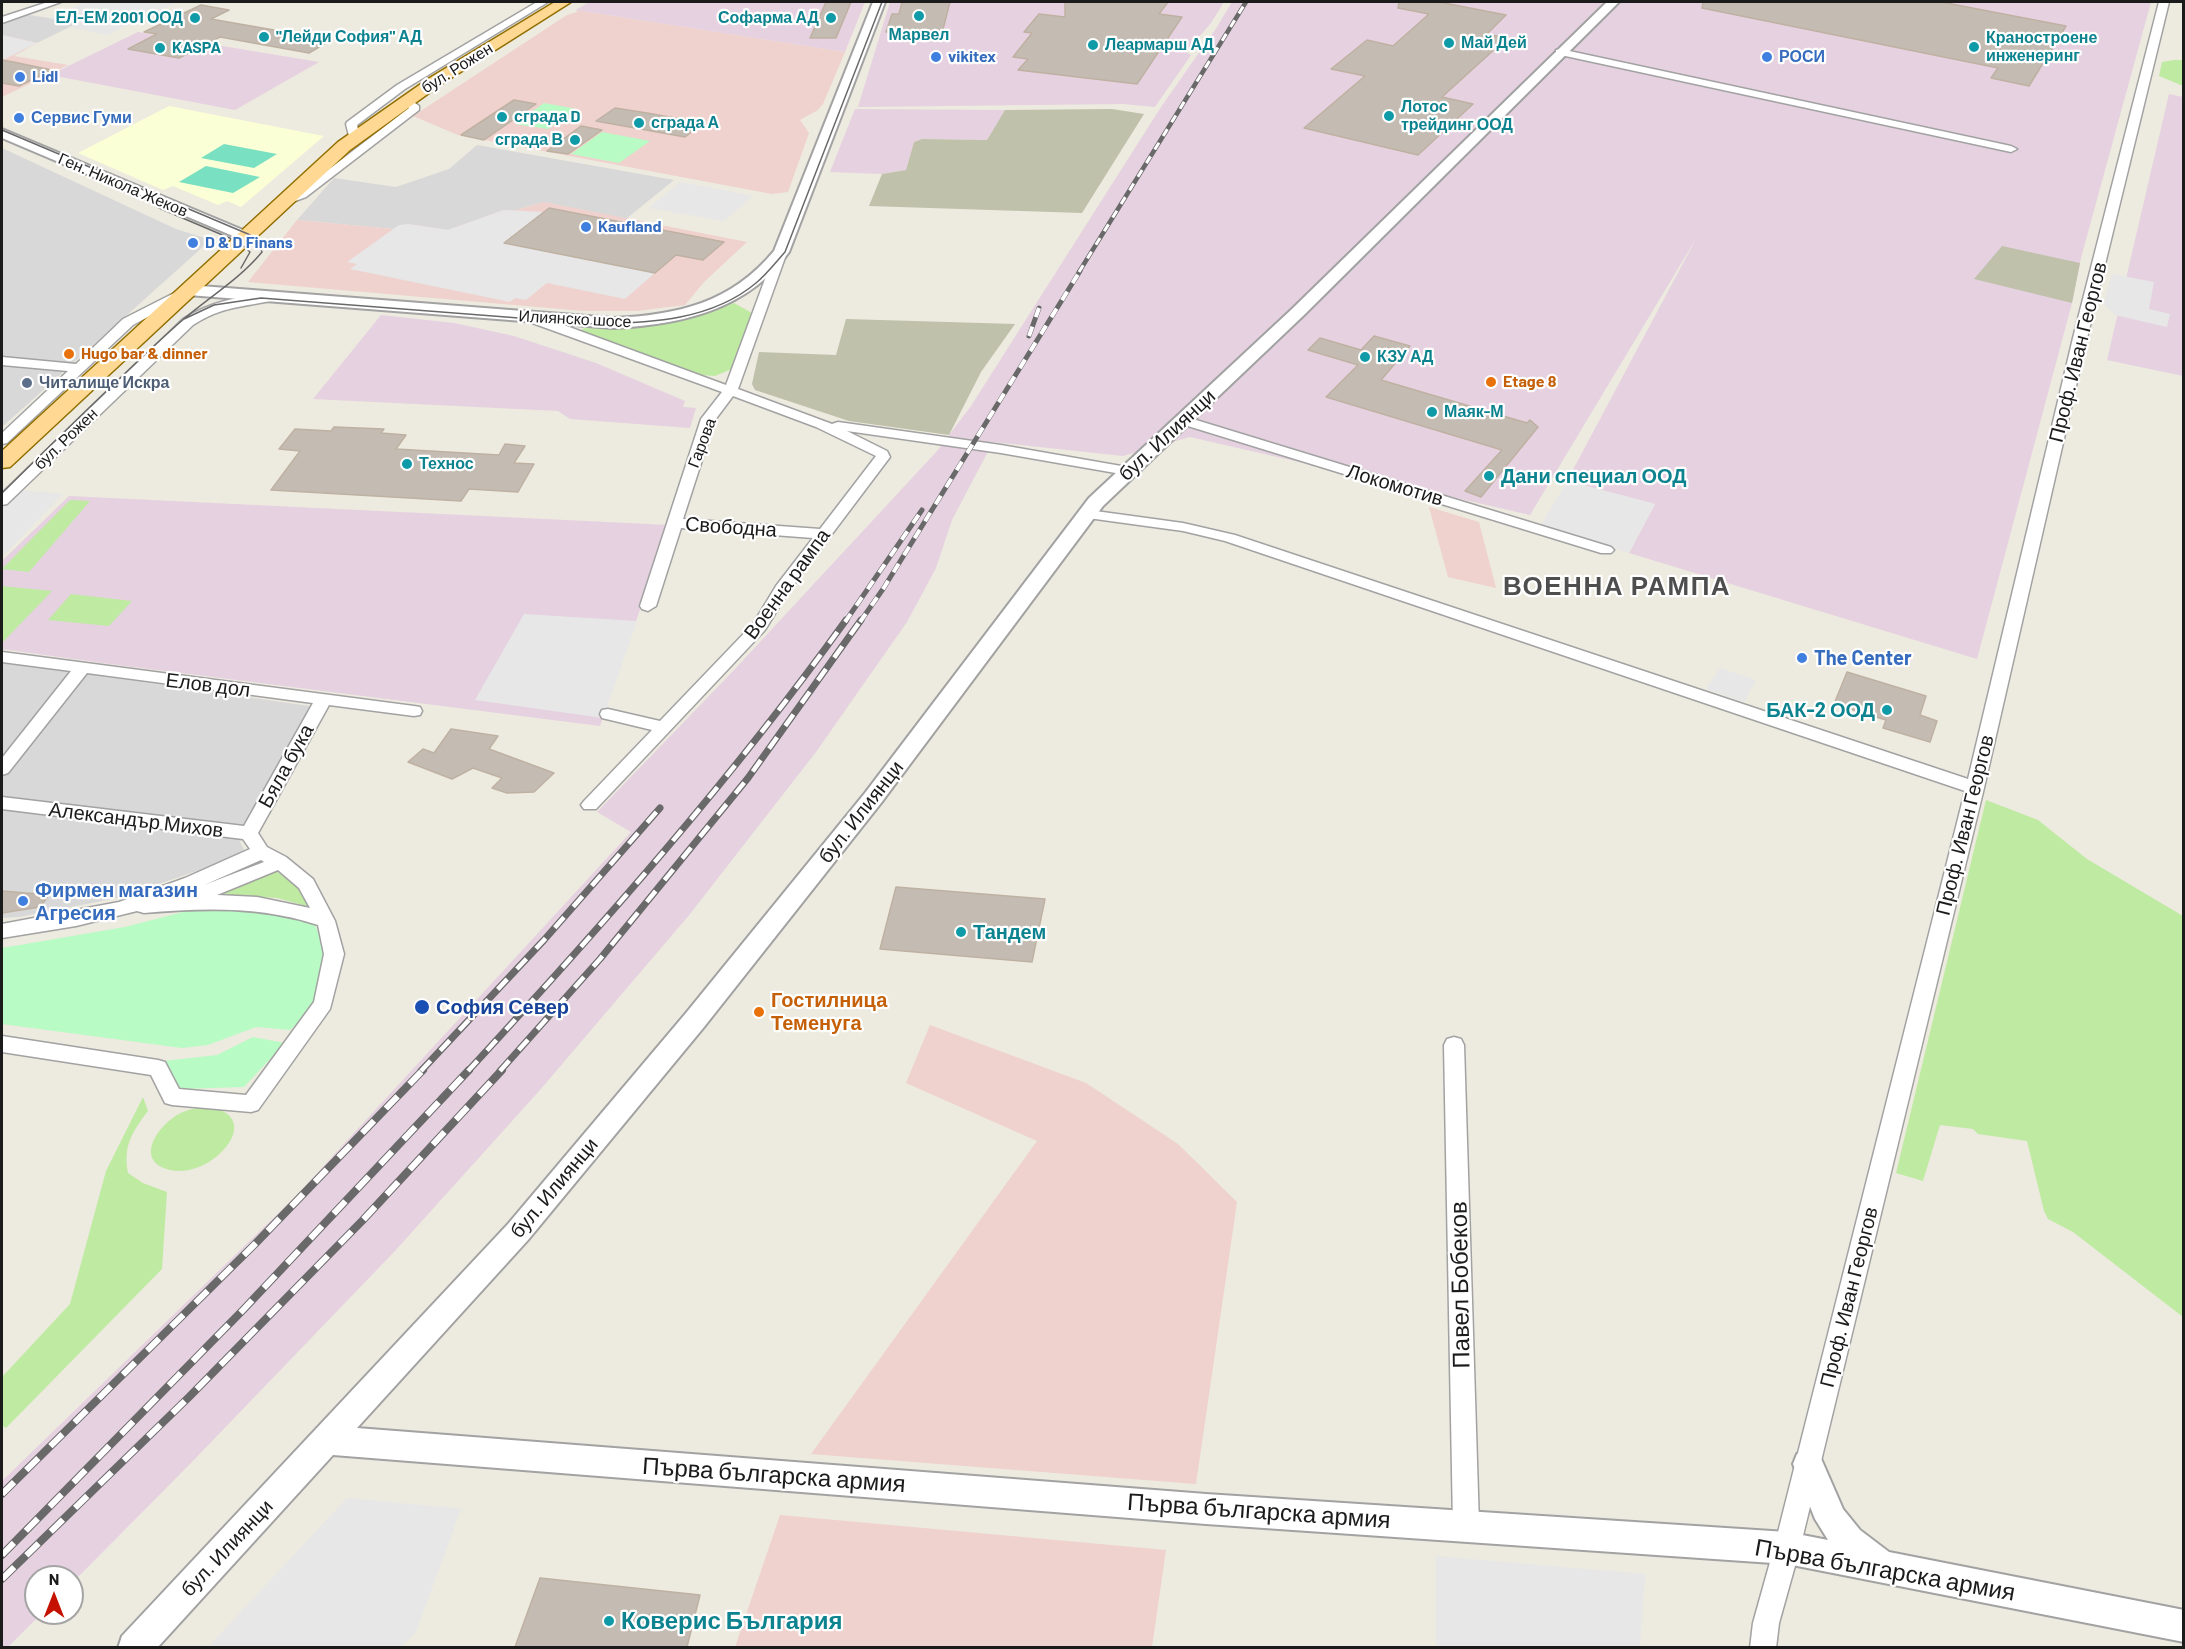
<!DOCTYPE html>
<meta charset="utf-8">
<style>
body{margin:0}
#map{position:relative;width:2185px;height:1649px;overflow:hidden;background:#edeadf;font-family:Barlow,sans-serif}
canvas{display:block}
.frame{position:absolute;inset:0;border:3px solid #1b1b1b;pointer-events:none}
.north{position:absolute;left:24px;top:1565px;width:60px;height:60px;box-sizing:border-box;background:#fff;border:2px solid #a4a4a4;border-radius:50%;rotate:0deg;font-size:16px;font-weight:700;line-height:24px;text-align:center;color:#1b1b1b}
.north::after{content:'';display:block;margin:auto;width:21px;height:27px;background:#c51100;clip-path:polygon(50% 0,100% 100%,50% 72%,0 100%)}
</style>
<div id="map">
<canvas width="2185" height="1649"></canvas>
<div class="frame"></div>
<div class="north">N</div>
</div>
<script>
const context = document.querySelector('canvas').getContext('2d');
context.lineJoin = 'round';
function fillPath(path, color) { context.fillStyle = color; context.fill(path, 'evenodd'); }
function trace(path, color, width, dash) { context.strokeStyle = color; context.lineWidth = width; context.lineCap = dash ? 'butt' : 'round'; context.setLineDash(dash || []); context.stroke(path); }
function label(font, color, halo, rows, align = 'center') {
  context.font = font + ' Barlow,sans-serif'; context.lineWidth = 4.5; context.setLineDash([]); context.textBaseline = 'middle'; context.strokeStyle = halo; context.fillStyle = color; for (const [text, x, y, turn = 0] of rows) {
    context.save(); context.translate(x, y); context.rotate((+turn || 0) * Math.PI / 180); context.textAlign = isNaN(turn) ? turn : align; if (halo) context.strokeText(text, 0, 0); context.fillText(text, 0, 0); context.restore();
  }
}
fillPath(new Path2D(`
 M29,15L49,18L78,23L37,43L2,35V24Z
 M477,145L674,180L626,219L544,202L516,210H504L448,230L408,224L394,229L297,220L334,178L396,187L449,169Z
 M2,148L176,229L205,238V245L2,427Z
 M2,662L310,706L240,842L246,854L118,898L19,917L2,918Z`), '#d9d8d8');
fillPath(new Path2D(`
 M576,10L845,52L823,104L818,110L800,120L809,133L788,192L772,194L458,135L413,116L567,15L577,12Z
 M2,35L37,43L14,56L68,65L2,97Z
 M544,202L747,242L704,282L685,305L637,311H584L248,282L297,220L394,229L408,224L448,230L504,210H516Z
 M1429,507L1479,522L1496,588L1448,577Z
 M930,1025L1086,1083L1178,1144L1237,1202L1196,1484L811,1454L1037,1141L906,1083Z
 M780,1515L1166,1550L1152,1647H735Z`), '#efd1cd');
fillPath(new Path2D(`
 M589,2H865L845,52L576,10Z
 M890,2H1224L1211,23L1186,52L1191,55L1155,107L1123,104L858,107Z
 M1232,2H2151L2081,258L2072,303L1977,659L1629,553L1655,504L1567,481L1697,237L1530,515L1190,437L1123,456L993,442L952,520L936,568L907,622L816,752L690,914L540,1090L394,1252L191,1463L72,1583V1577H36V1613H42L8,1647L2,1648V1481L296,1196L631,832L597,812L735,669L937,451L971,406L1161,107L1217,27Z
 M138,32L319,62L235,110L50,75Z
 M2169,94L2183,97V376L2107,360Z
 M855,109L1005,110L987,140L922,139L914,142L906,170L882,174L830,172Z
 M381,315L454,323L514,336L596,363L685,401L683,407L696,408L690,428L570,419L558,411L313,399Z
 M69,496L669,525L600,726L102,663L2,649V561Z`), '#e6d1e0');
fillPath(new Path2D(`
 M169,106L324,136L241,207L227,201L218,205L173,186L163,190L78,153Z`), '#fbffd6');
fillPath(new Path2D(`
 M1112,109L1144,114L1082,213L869,206L882,174L906,170L914,142L922,139L987,140L1005,110Z
 M2002,246L2080,263L2072,303L1974,279Z
 M846,319L1015,324L981,372L949,435L849,421L755,390L752,384L759,352L836,355Z`), '#bfc1ab');
fillPath(new Path2D(`
 M2174,60H2183V86L2159,76L2162,62Z
 M734,303L752,313L732,369L715,376L701,375L581,331L584,328C637,330 684,322 734,303Z
 M70,500L90,501L29,572L2,569Z
 M2,586L52,591L2,643Z
 M71,594L132,601L109,626L48,620Z
 M1986,800L2038,820L2087,859L2183,916V1317L2073,1232L2048,1219L2044,1211L2027,1141L1978,1134L1973,1129L1940,1125L1923,1181L1896,1173Z
 M276,871L300,888L310,907L277,898L219,894Z
 M143,1097L148,1111C132,1132 123,1146 128,1173L143,1183L167,1192L162,1269L6,1428L2,1425V1377L70,1304L106,1171Z
 M206,1107C269,1114 213,1180 170,1170C133,1161 158,1125 179,1114C188,1109 197,1108 206,1107Z`), '#bfeaa2');
fillPath(new Path2D(`
 M544,103L577,109L548,129L515,124Z
 M602,132L650,141L619,163L571,154Z
 M210,905L249,906L313,922C335,959 322,1003 290,1030L256,1027L208,1045L182,1048L2,1024V948L125,927Z
 M253,1037L285,1043L244,1087L182,1089L169,1079L164,1061L217,1055Z`), '#b9fbc4');
fillPath(new Path2D(`
 M224,144L277,154L254,168L201,158Z
 M206,166L260,177L233,193L179,182Z`), '#79e0c1');
fillPath(new Path2D(`
 M86,2H178L107,35L70,27L77,23L49,18Z
 M2,35L37,43L5,59L2,58Z
 M680,182L718,189L753,196L724,221L649,208Z
 M504,210L544,212L504,243L655,273L625,299L547,283L526,300L515,298L510,302L350,269L357,264L347,262L399,225L408,224L448,230Z
 M2112,274L2154,282L2149,309L2170,314L2167,327L2115,315L2104,304Z
 M1567,481L1655,504L1629,553L1541,525Z
 M20,490L63,494L2,557V509Z
 M524,614L637,621L603,718L475,700Z
 M1720,668L1756,680L1744,702L1706,689Z
 M347,1498L461,1509L416,1632L401,1647H208Z
 M1436,1556L1645,1574L1640,1647H1436Z`), '#e7e7e7');
const building = new Path2D(`
 M826,2H851L836,38H810Z
 M902,2H950L942,33L886,32L892,14H899Z
 M1065,2H1168L1159,14L1182,17L1137,84L1018,70L1028,59L1013,57L1032,33L1024,32L1039,14L1065,17Z
 M1399,2H1439L1506,15L1487,34L1507,38L1442,97L1473,104L1418,155L1304,128L1365,76L1331,69L1367,40L1393,46L1429,14L1398,8Z
 M1703,2H1941L2066,26L2029,86L1991,78L1998,68L1702,8Z
 M201,5L229,10L211,19L331,40L309,53L220,37L179,58L128,49L157,34L144,32Z
 M2,60L13,62L52,70L19,86L2,83Z
 M514,100L536,104L484,140L461,135Z
 M615,108L647,113L703,123L685,137L596,121Z
 M581,126L602,130L568,154L547,151Z
 M549,208L724,242L703,260L676,255L655,273L504,243Z
 M1374,336L1410,346L1381,380L1527,423L1530,420L1538,427L1481,497L1465,491L1502,450L1326,397L1358,365L1308,350L1320,338L1361,350Z
 M334,427L384,429L381,433L406,435L396,449L499,455L505,444L525,446L514,463L534,464L518,492L469,489L461,501L271,490L300,451L279,449L295,429L331,431Z
 M1847,672L1926,696L1920,715L1937,721L1930,742L1883,728L1886,720L1834,704Z
 M451,729L498,736L489,749L554,773L534,792L507,793L492,788L502,778L473,768L452,779L408,762L423,749L434,753Z
 M896,887L1045,899L1032,962L880,949Z
 M2,891L49,895L40,907L2,913Z
 M540,1578L700,1595L687,1647H515Z`);
fillPath(building, '#c4bcb3');
trace(building, '#bfb1a2', 1.5);
const minor = new Path2D(`
 M48,2H61L2,23V17Z
 M537,2H548L405,89L357,125L360,138L358,140H350L346,124L347,122L397,85Z
 M2159,2H2169L2087,338L1984,788L1800,1548L1779,1623L1776,1648H1750L1753,1623L1774,1548L1965,791L1225,541L1183,531L1088,518L1081,514L1088,510L1183,523L1235,535L1968,779L2073,338Z
 M1560,49L2011,146L2017,149L2011,152L1556,54V50Z
 M407,97L419,106V110L306,197L282,206L278,204V200L298,193L409,108L402,100Z
 M781,248L787,252L738,389L832,424L838,422L1001,445L1127,467L1134,471L1127,475L1001,453L847,431L887,451L890,457L789,591L765,630L596,809H584L581,805L584,801L652,730L602,718L600,714L602,710L608,709L660,721L753,624L776,586L813,538L681,528L656,606L648,611L642,609L640,606L701,419L722,392L524,320L523,317L529,313L534,314L726,385L775,252ZM733,396L816,427L876,456L820,529L683,519L715,420Z
 M186,287L190,288L192,291L190,294L133,325L7,443L2,444V433L68,371L2,365V357L76,364L123,319Z
 M271,293L277,297L275,300C244,307 222,306 193,325L7,504L2,505V493L183,319C210,302 240,296 271,293Z
 M1183,416L1611,547L1614,550L1611,553H1601L1178,423L1176,420L1178,417Z
 M2,652L414,706L420,707L422,711L420,715L414,716L329,705L258,833L267,847L286,857L313,879L335,921L344,954L330,1009L258,1110L251,1112L172,1105L165,1103L151,1075L2,1052V1036L158,1060L165,1062L179,1089L246,1095L314,1002L324,954L318,925C260,906 204,908 144,913L137,911L76,926L2,938V924L119,902L185,878L250,849L243,839L2,809V797L244,826L313,703L87,673L8,773L2,775V758L71,671L2,662ZM261,860L264,862L204,885ZM278,870L299,888L310,908L257,897L217,895Z
 M1454,1037L1461,1039L1464,1045L1479,1525L1475,1534L1466,1537L1457,1534L1453,1525L1444,1045L1447,1039Z`);
const tertiary = new Path2D(`
 M873,2H885L789,252C748,310 680,325 613,328L188,295L180,290L188,285L613,318C678,315 731,303 774,251Z
 M1607,2H1619L1304,315L1103,506L881,803L704,1027L528,1240L357,1428L1206,1494L1787,1532L1828,1540L1815,1519L1793,1464L1797,1454L1808,1450L1819,1454L1843,1509L1860,1530L1889,1552L2184,1610V1642L1787,1564L1206,1524L333,1455L157,1648H118L122,1636L508,1224L686,1013L865,793L1089,498L1292,309Z
 M2,129L250,233L253,236L250,239H240L2,138Z`);
const primary = new Path2D(`
 M555,2H571L440,85L350,150L10,467L2,468V451L338,142L428,79Z`);
trace(minor, '#a2a2a2', 3);
trace(tertiary, '#a2a2a2', 4);
trace(primary, '#916e00', 3);
fillPath(minor, '#fff');
fillPath(tertiary, '#fff');
fillPath(primary, '#ffd993');
trace(new Path2D(`
 M2,130L248,234L257,239L262,252C238,281 206,299 178,324C118,378 60,436 2,493
 M137,194L159,208L239,242L250,252L241,268
 M184,319L214,305L261,298L596,324C651,323 712,320 756,283C767,274 776,262 785,252L882,2`), '#696969', 1.5);
const railFar3 = new Path2D(`
 M1079,272L1246,2`);
const railFar2 = new Path2D(`
 M1029,336L1039,308
 M845,622L922,510
 M860,622L883,589L1080,271`);
const railFar1 = new Path2D(`
 M421,1071L544,940L660,808
 M468,1071C601,927 731,780 846,620
 M500,1071L600,959L748,778L861,620`);
const rail = new Path2D(`
 M2,1494L255,1244L423,1070
 M2,1555L243,1310L469,1070
 M2,1579L189,1397L362,1221L502,1070`);
trace(railFar3, '#696969', 4.5);
trace(railFar2, '#696969', 5);
trace(railFar1, '#696969', 7);
trace(rail, '#696969', 8);
trace(railFar3, '#fff', 3, [8]);
trace(railFar2, '#fff', 4, [10]);
trace(railFar1, '#fff', 4.5, [14]);
trace(rail, '#fff', 6, [17]);
for (const [x, y, r, color] of [
 [919,16,6,"#0f9aa8"],
 [195,18,6,"#0f9aa8"],
 [831,18,6,"#0f9aa8"],
 [264,37,6,"#0f9aa8"],
 [1449,43,6,"#0f9aa8"],
 [1093,45,6,"#0f9aa8"],
 [1974,47,6,"#0f9aa8"],
 [160,48,6,"#0f9aa8"],
 [936,57,6,"#3f7fe0"],
 [1767,57,6,"#3f7fe0"],
 [20,77,6,"#3f7fe0"],
 [1389,116,6,"#0f9aa8"],
 [502,117,6,"#0f9aa8"],
 [19,118,6,"#3f7fe0"],
 [639,123,6,"#0f9aa8"],
 [575,140,6,"#0f9aa8"],
 [586,227,6,"#3f7fe0"],
 [193,243,6,"#3f7fe0"],
 [69,354,6,"#e8710a"],
 [1365,357,6,"#0f9aa8"],
 [1491,382,6,"#e8710a"],
 [27,383,6,"#5c6f8a"],
 [1432,412,6,"#0f9aa8"],
 [407,464,6,"#0f9aa8"],
 [1489,476,6,"#0f9aa8"],
 [1802,658,6,"#3f7fe0"],
 [1887,710,6,"#0f9aa8"],
 [23,901,6,"#3f7fe0"],
 [961,932,6,"#0f9aa8"],
 [422,1007,8,"#1a4fb4"],
 [759,1012,6,"#e8710a"],
 [609,1621,6,"#0f9aa8"]
]) { const dot = new Path2D(); dot.arc(x, y, r, 0, 2 * Math.PI); context.fillStyle = color; context.fill(dot); trace(dot, '#fff', 2); }
label('bold 16px', '#0d838f', '#fff', [
 ["ЕЛ-ЕМ 2001 ООД",183,18,"right"],
 ["Софарма АД",819,18,"right"],
 ["Марвел",919,35,"center"],
 ["\"Лейди София\" АД",276,37],
 ["Краностроене",1986,38],
 ["инженеринг",1986,56],
 ["Май Дей",1461,43],
 ["Леармарш АД",1105,45],
 ["KASPA",172,48],
 ["Лотос",1401,107],
 ["трейдинг ООД",1401,125],
 ["сграда D",514,117],
 ["сграда А",651,123],
 ["сграда В",563,140,"right"],
 ["КЗУ АД",1377,357],
 ["Маяк-М",1444,412],
 ["Технос",419,464]
], 'left');
label('bold 16px', '#366cbe', '#fff', [
 ["vikitex",948,57],
 ["РОСИ",1779,57],
 ["Lidl",32,77],
 ["Сервис Гуми",31,118],
 ["Kaufland",598,227],
 ["D & D Finans",205,243]
], 'left');
label('16px', '#1b1b1b', '#fff', [
 ["бул. Рожен",457,68,-32],
 ["Ген. Никола Жеков",123,185,23],
 ["Илиянско шосе",575,319,3],
 ["бул. Рожен",66,439,-44],
 ["Гарова",702,443,-69]
]);
label('bold 16px', '#c56008', '#fff', [
 ["Hugo bar & dinner",81,354],
 ["Etage 8",1503,382]
], 'left');
label('bold 16px', '#4e5e75', '#fff', [
 ["Читалище Искра",39,383]
], 'left');
label('20px', '#1b1b1b', '#fff', [
 ["Проф. Иван Георгов",2078,352,-76],
 ["бул. Илиянци",1167,435,-43],
 ["Локомотив",1395,485,17],
 ["Свободна",731,527,4],
 ["Военна рампа",787,584,-54],
 ["Елов дол",208,685,7],
 ["Бяла бука",286,766,-61],
 ["бул. Илиянци",861,812,-52],
 ["Александър Михов",136,820,7],
 ["Проф. Иван Георгов",1965,825,-76],
 ["бул. Илиянци",554,1188,-50],
 ["Проф. Иван Георгов",1849,1297,-76],
 ["бул. Илиянци",227,1548,-47]
]);
label('bold 20px', '#0d838f', '#fff', [
 ["Дани специал ООД",1501,476],
 ["БАК-2 ООД",1875,710,"right"],
 ["Тандем",973,932]
], 'left');
label('bold 20px', '#366cbe', '#fff', [
 ["The Center",1814,658],
 ["Фирмен магазин",35,890],
 ["Агресия",35,913]
], 'left');
label('bold 20px', '#c56008', '#fff', [
 ["Гостилница",771,1000],
 ["Теменуга",771,1023]
], 'left');
label('bold 20px', '#164399', '#fff', [
 ["София Север",436,1007]
], 'left');
label('24px', '#1b1b1b', '#fff', [
 ["Павел Бобеков",1460,1285,-91],
 ["Първа българска армия",774,1475,4],
 ["Първа българска армия",1259,1511,4],
 ["Първа българска армия",1885,1570,10]
]);
label('bold 24px', '#0d838f', '#fff', [
 ["Коверис България",621,1621]
], 'left');
context.letterSpacing = '1.5px';
label('bold 26px', '#4e4e4e', '#fff', [
 ["ВОЕННА РАМПА",1617,586]
]);
context.letterSpacing = '0px';
</script>
